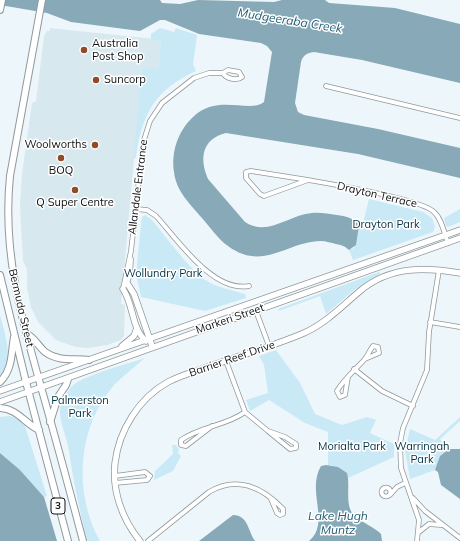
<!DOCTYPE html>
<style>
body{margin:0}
canvas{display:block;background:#edf6fa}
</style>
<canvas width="460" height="541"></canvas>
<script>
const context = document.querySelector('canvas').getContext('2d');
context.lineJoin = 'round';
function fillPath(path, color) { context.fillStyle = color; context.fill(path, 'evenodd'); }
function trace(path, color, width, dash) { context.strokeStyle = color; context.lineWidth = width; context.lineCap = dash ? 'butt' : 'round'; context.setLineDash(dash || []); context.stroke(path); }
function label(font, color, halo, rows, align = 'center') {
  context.font = font + ' Mulish,sans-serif'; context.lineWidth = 3; context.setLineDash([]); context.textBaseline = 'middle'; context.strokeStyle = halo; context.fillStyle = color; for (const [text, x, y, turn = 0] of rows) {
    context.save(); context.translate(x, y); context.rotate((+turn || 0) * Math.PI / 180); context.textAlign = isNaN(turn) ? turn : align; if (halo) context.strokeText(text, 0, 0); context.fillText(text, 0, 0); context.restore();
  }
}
fillPath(new Path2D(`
 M50,28L155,39L161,42L158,70L142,69L121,304L125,305L124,336L121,340L107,345L89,348L76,347L56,340L38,322L31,307L27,288V269L23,261L20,206L22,174L32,103L36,101L44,36L47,31H50Z`), '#d8e8ef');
fillPath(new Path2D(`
 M160,28L174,32L176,28L197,35L193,64L196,71C155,90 142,113 136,157L133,160L142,68L158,69L161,42L151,39V34Z
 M369,199L423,212L432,218L435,227L433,232L353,260L349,250L354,248L359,225L363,223Z
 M460,209V222L448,227L446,226L444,218Z
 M145,215L152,220C169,240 184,263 204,279C215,287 231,290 245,294L246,298L205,311L141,297L136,274L141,224L142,217Z
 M379,272L381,274L354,290L326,314L320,296L279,311L278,309Z
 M0,315C5,335 15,360 0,378Z
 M276,350L300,383L315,414L342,425L367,417L376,420L370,433L394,444V457L348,478L347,473L331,465L328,466V432L305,423L269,400L250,411L246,400L268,393L264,365L259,356Z
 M145,358C135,367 124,375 115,384C77,427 73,492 100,541H87C80,511 73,481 69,451C67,435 57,420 61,403C62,399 68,391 71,387C83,375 127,364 145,358Z
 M9,416L17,418L25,426L47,496L44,497L20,470L0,453V417Z
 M460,417V421L440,439L449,449L440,456L435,470L410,479L405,451L410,429L435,440Z
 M172,445H176L179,450L178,453L181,456L173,471L154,480L155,471L173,454Z`), '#cae9f7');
fillPath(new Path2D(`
 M0,0H160L162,3L180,4L198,0L274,2L282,0H325L329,3L395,8L460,24V83L362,60L314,52C307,53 303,55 301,62L295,103L298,112L304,115L378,129L460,148V178L358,154L226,133C202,139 199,158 208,179L245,222C268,237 288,215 312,213C320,212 329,214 337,215C345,216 354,218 359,225L356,245L349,250C345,246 341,245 336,244C331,243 326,241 321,241C288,241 263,272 228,246C218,239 210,227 202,218C190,204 176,191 174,172C171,152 178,131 193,117C218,93 249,114 264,102L272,52L267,46L261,43L199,34L165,20H160L140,31L71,22L47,13L0,5Z
 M449,449H460V499L441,485L438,472L435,470L440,456Z
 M0,453L20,470L44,497L57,541H0Z
 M326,465L338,467L347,473C351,487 343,508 357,518C365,524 374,527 381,534L382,541H309C331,523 306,491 321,466Z
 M233,515C248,515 248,531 255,541H199Z`), '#88a9b7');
const street = new Path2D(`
 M326,86L460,118
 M251,171L308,180L264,196L260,194L246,178V172Z
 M308,180C331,184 421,199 434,212C442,219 444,233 448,243
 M136,209L147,210L156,216C178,240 213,293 249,286
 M126,285L130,275L131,259
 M123,289L131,251L143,143L150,121L162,103L194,78L209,73H223L228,70L239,72L242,77C237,81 226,79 223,73
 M256,311L269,346
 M430,322L460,327
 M226,361L245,412L268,431
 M354,369L382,391L413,406
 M348,377L345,395L340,397L337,391C344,379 355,370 364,360C368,356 369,351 373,346L378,347L379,353L365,359
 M212,426L186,446L181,445V440C201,426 226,426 245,412
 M268,431L285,437L296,444V448L290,449Z
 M115,476L145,472L150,476L147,480L115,483
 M381.5 492a4.5 4.5 0 1 1 9 0a4.5 4.5 0 1 1-9 0Z
 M390,495L397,487L405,483
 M413,498L425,511L460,538
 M419,532L429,524L441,525
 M148,541L209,492C237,475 263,488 283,509V514L280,515L277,513L271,499
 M417,541L419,520L401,468L400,443L403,428L427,370L429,332L439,270`);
const secondary = new Path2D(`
 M127,283L134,294L152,346
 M123,289C134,305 131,328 146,341
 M122,346L134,336L137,328
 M0,391L460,230
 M0,402L460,238
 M140,541C122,519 112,491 115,463C119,430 139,398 168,382C183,374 200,370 216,364C245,354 276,345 304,333C326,323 342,306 360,291C390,266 424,267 460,273`);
const primary = new Path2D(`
 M42,0L10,176C2,254 22,320 43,394C57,443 70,492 83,541
 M0,10L2,0
 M0,275L26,382L68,541
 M27,334C35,338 38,346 45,352C59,362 73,358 89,360
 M0,382C13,369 11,353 14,337
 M0,408C18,409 24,423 39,430
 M50,422L58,397L66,385L68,379`);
trace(street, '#90989b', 5.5);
trace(secondary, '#90989b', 7);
trace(primary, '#90989b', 8);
trace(street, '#fff', 4);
trace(secondary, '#fff', 5.5);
trace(primary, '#fff', 6);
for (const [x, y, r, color] of [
 [84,50,4,"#914b25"],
 [96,80,4,"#914b25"],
 [95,145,4,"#914b25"],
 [61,158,4,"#914b25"],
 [75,190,4,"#914b25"]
]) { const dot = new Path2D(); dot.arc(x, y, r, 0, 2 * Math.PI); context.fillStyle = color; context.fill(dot); trace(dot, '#fff', 1.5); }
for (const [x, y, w] of [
 [58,506,14]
]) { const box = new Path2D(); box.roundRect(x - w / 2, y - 8, w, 16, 3); context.fillStyle = '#fff'; context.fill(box); trace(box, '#0e1112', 1); }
label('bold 10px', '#0e1112', null, [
 ["3",58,506]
]);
label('11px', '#0e1112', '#fff', [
 ["Australia",92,44],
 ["Post Shop",92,57],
 ["Suncorp",104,80],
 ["Woolworths",87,145,"right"],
 ["BOQ",61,171,"center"],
 ["Q Super Centre",75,203,"center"]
], 'left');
label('11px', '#0e1112', '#fff', [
 ["Allandale Entrance",138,187,-83],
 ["Drayton Terrace",377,195,13],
 ["Bermuda Street",21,308,77],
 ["Markeri Street",230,319,-19],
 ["Barrier Reef Drive",232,359,-19]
]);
label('11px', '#003041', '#fff', [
 ["Drayton Park",386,225],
 ["Wollundry Park",163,274],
 ["Palmerston",80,401],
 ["Park",80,414],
 ["Morialta Park",352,447],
 ["Warringah",422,447],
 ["Park",422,460]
]);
label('italic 12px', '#215e75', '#fff', [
 ["Mudgeeraba Creek",290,21,9],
 ["Lake Hugh",338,516],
 ["Muntz",338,530]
]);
</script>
